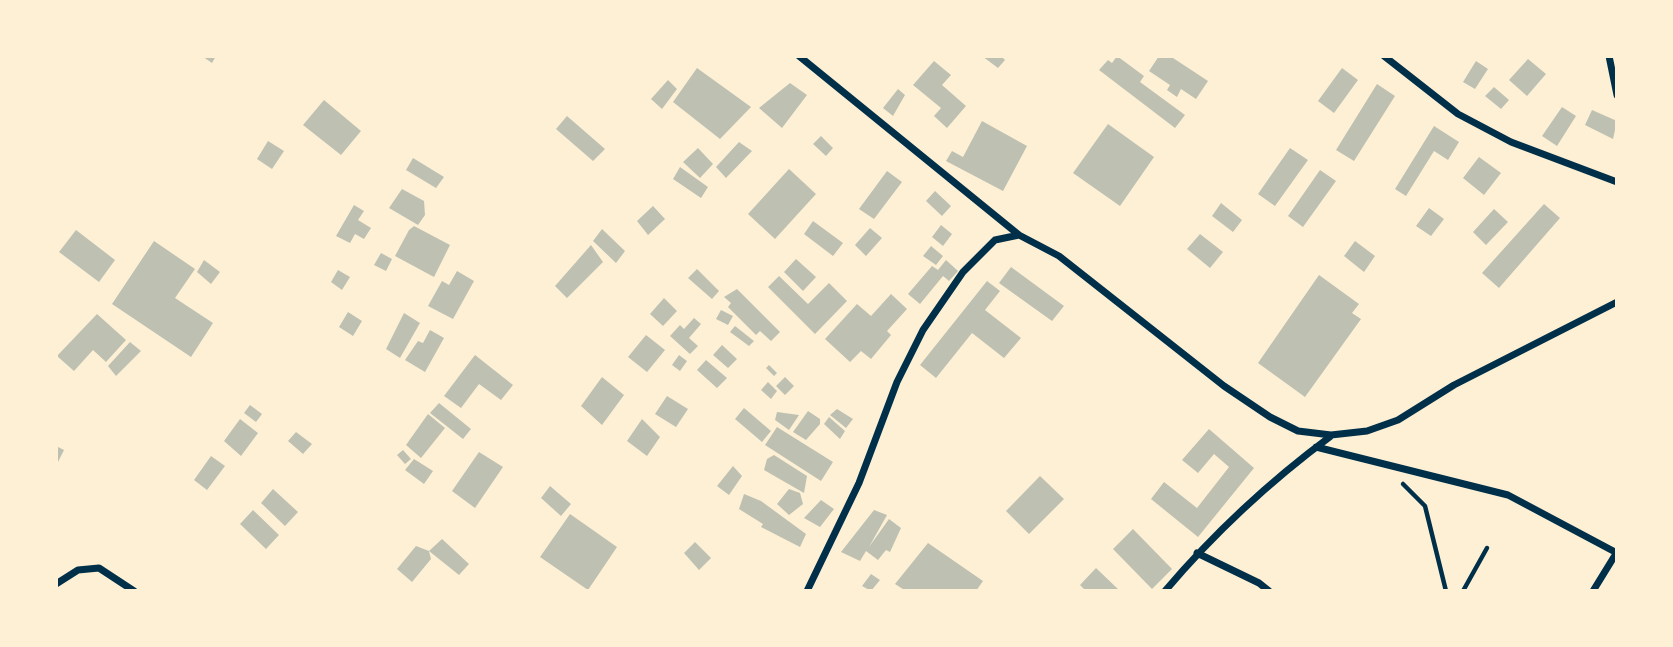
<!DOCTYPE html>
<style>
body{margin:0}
#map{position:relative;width:1673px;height:647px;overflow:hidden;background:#fdf0d5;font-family:Manrope,sans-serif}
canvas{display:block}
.frame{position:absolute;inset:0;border:58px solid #fdf0d5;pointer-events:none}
</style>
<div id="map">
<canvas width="1673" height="647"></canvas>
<div class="frame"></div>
</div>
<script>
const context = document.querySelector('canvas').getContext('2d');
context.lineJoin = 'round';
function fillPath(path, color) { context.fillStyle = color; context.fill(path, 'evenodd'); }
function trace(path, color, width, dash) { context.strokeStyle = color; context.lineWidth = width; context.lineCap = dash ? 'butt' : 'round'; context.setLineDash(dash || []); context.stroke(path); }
fillPath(new Path2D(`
 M202,56H216L212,63Z
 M982,56H1001L1005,60L998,68Z
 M1117,56L1144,76L1140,82L1185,115L1175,128L1099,70L1108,60L1112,63Z
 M1159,56H1170L1208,81L1196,99L1181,89L1177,97L1167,90L1170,85L1149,71Z
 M1528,59L1546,74L1527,96L1509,80Z
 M934,61L951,75L942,85L966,106L947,128L934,116L941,108L913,85Z
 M1476,61L1488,69L1475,89L1463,82Z
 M697,68L751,107L720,139L673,102Z
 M1342,68L1358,80L1334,113L1318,101Z
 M668,80L677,89L662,109L651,99Z
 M790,83L807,95L782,128L759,108Z
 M1377,84L1395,96L1354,161L1336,150Z
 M1494,87L1509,100L1501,109L1485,96Z
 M898,89L905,95L893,116L883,108Z
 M324,100L361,131L341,155L303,125Z
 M1562,107L1576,116L1557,146L1542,136Z
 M1592,110L1617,121L1613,139L1585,125Z
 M567,116L605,149L593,161L556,129Z
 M982,121L1027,146L1003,191L946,161L952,151L963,157Z
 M1108,124L1154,157L1120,206L1073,173Z
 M1434,126L1459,142L1448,160L1434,151L1406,196L1395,189Z
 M821,136L833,148L826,156L813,144Z
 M268,141L284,151L272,169L257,159Z
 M739,142L752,151L726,178L716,167Z
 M698,148L713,164L700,178L683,162Z
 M1290,148L1308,160L1275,206L1258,194Z
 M1479,157L1501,173L1484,195L1463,178Z
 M413,158L444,177L436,188L406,170Z
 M680,167L708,187L701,198L673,179Z
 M789,169L816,194L775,239L748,214Z
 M1320,170L1336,181L1303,227L1288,216Z
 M887,171L902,182L874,219L859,209Z
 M402,189L424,201L425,215L418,225L389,208Z
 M935,191L951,206L942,216L926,201Z
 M1221,203L1242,220L1233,232L1212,216Z
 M1544,204L1560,218L1499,288L1482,273Z
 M354,205L364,211L358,220L371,228L364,239L355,234L350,243L336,236Z
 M653,206L665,219L648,235L637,221Z
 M1429,208L1444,219L1431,236L1416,226Z
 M1494,209L1508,222L1486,245L1473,232Z
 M813,221L843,243L833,256L804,234Z
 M941,225L952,234L943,246L932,237Z
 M414,226L450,245L434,277L395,256L409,230Z
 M870,228L882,238L866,256L855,245Z
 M602,229L625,251L616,263L593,241Z
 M76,230L115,260L99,282L59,252Z
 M1200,234L1223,252L1210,268L1187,249Z
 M154,241L195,269L175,298L213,323L191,357L112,304Z
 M1355,241L1375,256L1364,272L1344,256Z
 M591,245L603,262L567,298L555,286Z
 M931,246L943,256L936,265L923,256Z
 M381,253L392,259L386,271L374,265Z
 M796,259L816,277L803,291L784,272Z
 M204,260L220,272L211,284L197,272Z
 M946,260L958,271L949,281L943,276L920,304L908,294L932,266L938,270Z
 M1011,267L1064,306L1052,321L999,283Z
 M697,269L719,291L712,299L688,278Z
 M338,270L350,277L342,290L331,282Z
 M457,271L474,281L453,319L428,306L442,281L449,285Z
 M1319,275L1359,304L1352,313L1361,319L1305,397L1258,363Z
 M779,276L808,304L829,283L847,301L815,334L768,287Z
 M987,281L1000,291L985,310L1021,338L1004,358L972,333L936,378L920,365Z
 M737,289L780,332L771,341L760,331L756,335L728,307L731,303L724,297Z
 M891,294L907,309L887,331L891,335L871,359L861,351L850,362L825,339L857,304L871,316Z
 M664,298L677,311L663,326L650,314Z
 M721,310L733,316L728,325L716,319Z
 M348,312L362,321L353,336L339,327Z
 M404,313L420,323L400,358L386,349Z
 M97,314L126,340L106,362L93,350L74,371L57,356Z
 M694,318L701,324L689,338L698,346L690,354L670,336L680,325L684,329Z
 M735,326L754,341L749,346L730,332Z
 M430,330L444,338L425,372L405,360L418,341L423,343Z
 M646,335L665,350L647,372L628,357Z
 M130,342L141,351L116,376L108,366Z
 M722,345L737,359L728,368L713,355Z
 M475,355L513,385L501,400L479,384L461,408L444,396Z
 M679,355L687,361L680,371L672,365Z
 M706,360L727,378L717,388L697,370Z
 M769,365L777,373L774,376L766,368Z
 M602,377L624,395L602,425L581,406Z
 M785,377L794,386L785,395L776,386Z
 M768,382L777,391L771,399L761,390Z
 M667,396L688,409L676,427L655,414Z
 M439,403L471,429L463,439L430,413Z
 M250,405L262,414L256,422L244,413Z
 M744,408L771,431L762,442L735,419Z
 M837,409L853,419L846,428L830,415Z
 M808,411L820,419V424L806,440L793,432Z
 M777,412L799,415L789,430L775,420Z
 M428,414L445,428L421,458L406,445Z
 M829,417L845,431L840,439L824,424Z
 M240,419L258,433L241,456L224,441Z
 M642,419L660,437L647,456L627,441Z
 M777,427L833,462L821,481L765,445Z
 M1209,429L1254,468L1198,537L1151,499L1164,482L1197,508L1229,467L1214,454L1198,473L1182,460Z
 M296,432L312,444L303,454L288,441Z
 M56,446L64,450L56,466Z
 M403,450L411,459L405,464L397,455Z
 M479,452L503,467L475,508L452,491Z
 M774,455L807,476L804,493L764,470L767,459Z
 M211,456L225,466L207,490L194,480Z
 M414,459L433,471L424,484L405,470Z
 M733,466L742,476L729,495L717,486Z
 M1040,476L1064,499L1029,534L1006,511Z
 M550,486L571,504L561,516L541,498Z
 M273,489L298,512L285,526L261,503Z
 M789,489L800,493L803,504L789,515L777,504Z
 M744,494L761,501L806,534L800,547L761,527L763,524L739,509Z
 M821,500L834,509L820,527L804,518Z
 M253,510L279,535L266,549L240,524Z
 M874,510L887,515L869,547L889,519L901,528L890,552L886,550L878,560L866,551L860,561L841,552Z
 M570,514L617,547L588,590L540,557Z
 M1133,529L1172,569L1152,589L1113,549Z
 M442,539L469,564L459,575L429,551L431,559L412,582L397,569L416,546L429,551Z
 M695,542L711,558L699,570L684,553Z
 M928,543L983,581L976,591H906L895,584Z
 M1096,568L1120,591H1086L1080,585Z
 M871,574L880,580L871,591L862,586Z`), '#bec0b2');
trace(new Path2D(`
 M1403,484L1425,506L1446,591
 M1463,591L1487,548`), '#003049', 4.5);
trace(new Path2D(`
 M799,56L1019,235
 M1384,56L1458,114L1511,142L1617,182
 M1609,56L1617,95
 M1316,447L1508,495L1617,553
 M1197,553L1259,583L1269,591
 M56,584L78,570L99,568L134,591
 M807,591L859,483L897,382L923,330L963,272L995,240L1019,235L1059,256L1224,386L1270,417L1298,431L1331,435L1367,431L1398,420L1454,385L1617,302
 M1165,591C1215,532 1269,482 1331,436
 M1593,591L1617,552`), '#003049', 7);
</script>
